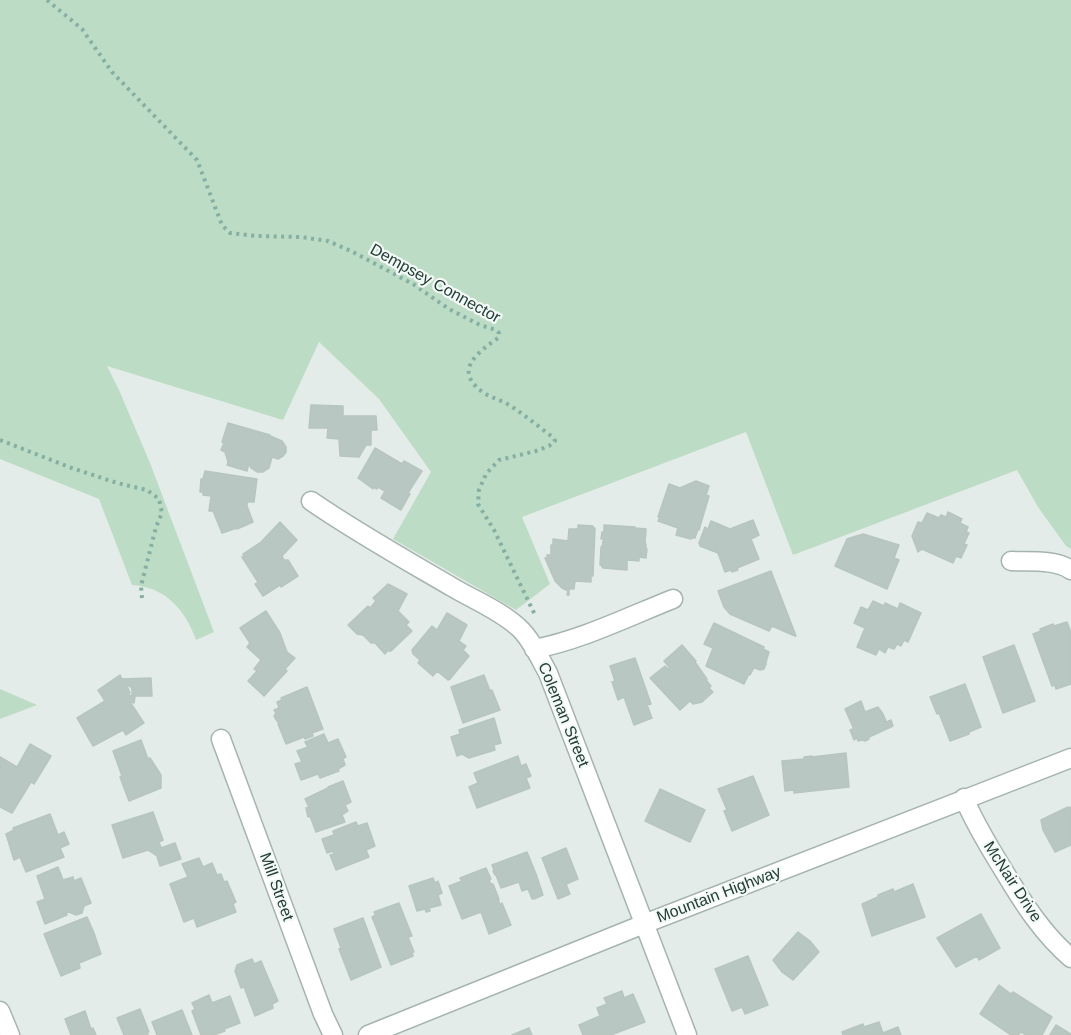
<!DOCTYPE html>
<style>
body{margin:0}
canvas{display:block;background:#e3ece8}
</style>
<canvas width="1071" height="1035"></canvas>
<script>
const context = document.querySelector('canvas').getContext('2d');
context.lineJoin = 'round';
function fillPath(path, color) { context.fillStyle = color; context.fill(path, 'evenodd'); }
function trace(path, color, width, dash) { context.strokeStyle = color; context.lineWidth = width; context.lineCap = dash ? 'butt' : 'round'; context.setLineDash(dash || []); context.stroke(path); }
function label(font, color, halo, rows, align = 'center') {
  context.font = font + ' Arial,sans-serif'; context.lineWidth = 4.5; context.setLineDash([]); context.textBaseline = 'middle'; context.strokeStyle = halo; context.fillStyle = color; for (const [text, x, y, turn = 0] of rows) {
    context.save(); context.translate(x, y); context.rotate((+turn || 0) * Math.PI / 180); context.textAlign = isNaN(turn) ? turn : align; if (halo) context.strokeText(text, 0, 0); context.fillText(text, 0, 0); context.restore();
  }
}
fillPath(new Path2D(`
 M0,0H1071V549L1066,546L1038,507L1017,470L793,555L746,432L522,517L550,584L516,610L393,539L431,472L379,399L319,342L283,420L107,366L119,390L150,463L214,632L196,640C185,609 165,587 132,585L99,499L0,459Z
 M0,689L37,705L0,719Z`), '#bddcc5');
const building = new Path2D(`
 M311,405L343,406V416H376L377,430H371V445H366L359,457L340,456L339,439L327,438L328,428H309Z
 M228,423L270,435V436L282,441L286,447V452L283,456L278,459L272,457L269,468L263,472H257L251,468L249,463L247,471L227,465L228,462L225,452L221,450L224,443L222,442Z
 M375,448L402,464L404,461L422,471L408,493L410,494L401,510L381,498L385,491L378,487L377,489L373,487V489L358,478Z
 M205,471L257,479L254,502H247V506L253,522L237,529V528L222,533L213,511H209L211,496L203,495V492H200L201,479H203Z
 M696,481L709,486L706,495L709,496L699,530L698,529L695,538H692L691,539L676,535L678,528L658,521L660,517H658L669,484L680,488Z
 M948,512L962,519L960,523L968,527L966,532L969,533L964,544L967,545L961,558L956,556L953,563L922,549L918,552L912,536L918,522L922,523L927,513L939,518L941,515L946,517Z
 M753,520L759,535L751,539L759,559L737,568L738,570L732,572L731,570L725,572L718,553L700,546L699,543L705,527L708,529L711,521L730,529Z
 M280,522L297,540L282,556L284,560H288L298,576L281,587L280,585L263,596L255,584L258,582L242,557L244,556L243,554L261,542Z
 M578,525L593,526V528H595L593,576H591V582L575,581L574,589H569V595H567L568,591L562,588L555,581L545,558H547V555H551V545H553V539L568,541L569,529H578Z
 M604,525L635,527V528L646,529L645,544H646V547L644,548L647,549L646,558L639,557V561L627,560V570L603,568L601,565H600L601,547H602L603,541L604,542V539H601L602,532L604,533Z
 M863,534L899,545L894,558L899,560L887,589L835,566L847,539Z
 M771,571L796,636H795L772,626L769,631L730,614L724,607L718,591Z
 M388,584L407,594L398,611L409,622L406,625L412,631L391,651H387L385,654L375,643H371L363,635L357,634L348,625L368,606L370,608L376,601L373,598Z
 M873,601L884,606L885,603L898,609L900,603L921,613L908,642L904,640L901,646L897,644L894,649L888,647L885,653L879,649L876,655L857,647L865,628L854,623L861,607L868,610Z
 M266,611L280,633L287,652L295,658L285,669L287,671L264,696L248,681L257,671L254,669L261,660L247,647L250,643L240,628Z
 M447,613L467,625L459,641L466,646L463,650L469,656L450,679L448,680L437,671L433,676L418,663L420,660L413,654L412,650L432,626L437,630Z
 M1067,622L1071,633V684L1056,689L1055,685L1052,686L1033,634L1041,631L1040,629L1053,624L1054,626Z
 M714,623L764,647L763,649L769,652L766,662V664L764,669L760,670L755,668V666L750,675L749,674L744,684L706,666L713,648L704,644Z
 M682,645L696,661L695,662L707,679L706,680L711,686L709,688L713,692L702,702L693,704L690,701L680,710L650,678L665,666L668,669L670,668L664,661Z
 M1014,645L1035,701L1003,713L983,657Z
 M635,658L651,704L647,705L652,718L634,725L624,697L618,700L612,682L615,681L610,666Z
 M120,675L122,679L151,678L152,696H132V689L130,686H127L130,693L128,695L135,697L134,703L130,702L144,723L126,735L123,730L93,746L77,718L105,701L98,690Z
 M484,675L490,691L492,690L500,710L463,723L451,687Z
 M965,684L981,727L969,732V734L950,741L939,713L937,714L930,697Z
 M307,687L323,729L312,733L313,736L305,739L304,737L286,744L278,724H280L277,721L274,716L276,713L274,710L279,708L277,702L282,700L281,698Z
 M861,701L865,712L878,707L883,714L886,721H885V723L891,720L893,726L869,737V739L865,741L862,740L858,741L857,738L854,740L850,730L853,729V727L845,709Z
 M494,718L501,743L494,745L495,750L469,758L462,754L457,756L451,737L460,734L459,730Z
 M324,734L328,743L338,739L346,757L343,759L345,765L338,769L339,771L320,778L318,774L301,780L295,764L302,762L297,751L308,747L305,742Z
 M141,740L148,759L150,758L161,775V788L129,801L120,777L122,776L113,751Z
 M30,744L51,756L34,784L31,782L12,813L0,807V757L17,767Z
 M846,753L849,787L794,793V790L785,791L782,761L804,759V757L812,756V757Z
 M518,756L521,766L526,764L531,776L526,778L530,788L477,808L469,787L478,783L474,773Z
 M753,776L769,815L732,831L724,811L727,810L718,789Z
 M343,781L351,802L345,805L348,811L342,815L345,822L316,832L310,816L308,817L306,808L309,807L305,799L328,788V787Z
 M660,789L705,810L690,842L645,821Z
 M1068,807L1069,808L1071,807V845L1055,852L1043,830L1041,820Z
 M153,812L163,840L159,842L161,848L175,843L181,859L160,866L157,856L148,850L123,858L112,825Z
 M50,814L58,835L64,832L69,844L60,848L64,857L26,872L20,857L14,860L6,834L14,830L13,828Z
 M356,822L358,826L367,823L375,846L366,850L369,857L336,870L330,855L334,854L333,851L327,853L322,839L334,835L333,831Z
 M566,848L578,879L566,884L570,894L558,899L542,858Z
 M527,852L536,874L543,895L534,899V898L532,899L528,889L522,891L519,882L501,888L496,875H495L493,871L494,870L492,865Z
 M199,858L203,867L212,863L217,875L221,874L224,882L227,881L236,902L233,904L236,912L197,927L194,918L184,922L170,884L188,877L182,864Z
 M58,867L63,880L73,877L74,881L81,878L91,903L84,906L82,913L76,915L69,912L66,913L67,915L45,924L37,902L45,899L37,876Z
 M486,868L491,879L489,880L491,884H493L499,899H498L500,905L502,903L511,925L489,934L481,912L462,919L449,886L462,881L460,878Z
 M433,878L435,883L438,881L442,893L438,895L441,905L429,908L430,911L426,912L425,909L417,911L409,886Z
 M913,884L925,917L872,936L862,904L878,897V895L893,889L894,892Z
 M399,903L412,936L408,937L414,952H412L413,956L391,965L372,917L376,915L374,912Z
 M981,914L1000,948L979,960L977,956L956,967L937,938Z
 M87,917L94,933L101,954L79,963L80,968L61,976L44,934Z
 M363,918L381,967L351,980L339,949L341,948L334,929Z
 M798,932L810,941L819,952L793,980L782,972L773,960Z
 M748,956L768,1005L745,1014L742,1007L732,1011L715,969Z
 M252,959L254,964L261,961L278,1001L272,1004L273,1008L255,1016L244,987L241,988L235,971L237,965Z
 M999,985L1011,994L1013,992L1052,1017L1042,1035H1026L1021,1032L1018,1035H1011L980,1014Z
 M622,991L624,998L633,994L645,1022L611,1035H583L579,1025L600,1016L597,1008L607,1004L604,998Z
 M209,995L212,1003L230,996L240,1023L224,1029L225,1031L214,1035H201L192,1011L195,1009L192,1003Z
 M140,1009L149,1032H147L148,1035H124L117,1018Z
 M182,1010L192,1035H157L152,1022Z
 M85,1011L91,1029L93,1028L96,1035H71L65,1019Z
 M879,1022L883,1033L898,1027L901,1035H843L842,1032L863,1024L864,1027Z
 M1056,1025L1071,1034V1035H1050Z
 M529,1028L532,1035H512Z`);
fillPath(building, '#b8c7c1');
trace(building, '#b6c6bf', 1.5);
const minor = new Path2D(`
 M311,501C356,532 404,559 452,587C474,600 499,610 518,627C531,638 540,659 548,673L687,1035
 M1011,561C1030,562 1055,559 1071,570
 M534,649C579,641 630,616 673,599
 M221,739L323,1014L333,1035
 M964,798C975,824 989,847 1004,871C1023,903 1043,934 1071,958
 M0,1011L10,1035
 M368,1035L644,924L1071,758`);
trace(minor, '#a6b4af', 21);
trace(new Path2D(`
 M47,0L82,29L112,72L197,160L222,225L230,233L256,236L301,237L328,241L351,251L413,284L449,309L480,325L496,330L499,333L498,338C477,353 452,371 484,393C492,398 501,400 509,405C525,415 539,427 554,438L555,441L549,446L536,451L499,460L486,474L479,490L478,504L494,530L536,617
 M0,440L69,467L117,483L147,490L159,499L162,513L156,527L141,586L142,598`), '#85afa2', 4, [3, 4.5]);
trace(minor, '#fff', 18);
label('16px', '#233d36', '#f3f9f6', [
 ["Dempsey Connector",435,284,29],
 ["Coleman Street",563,715,68],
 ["McNair Drive",1012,882,57],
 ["Mill Street",276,887,70],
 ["Mountain Highway",719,895,-21]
]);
</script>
